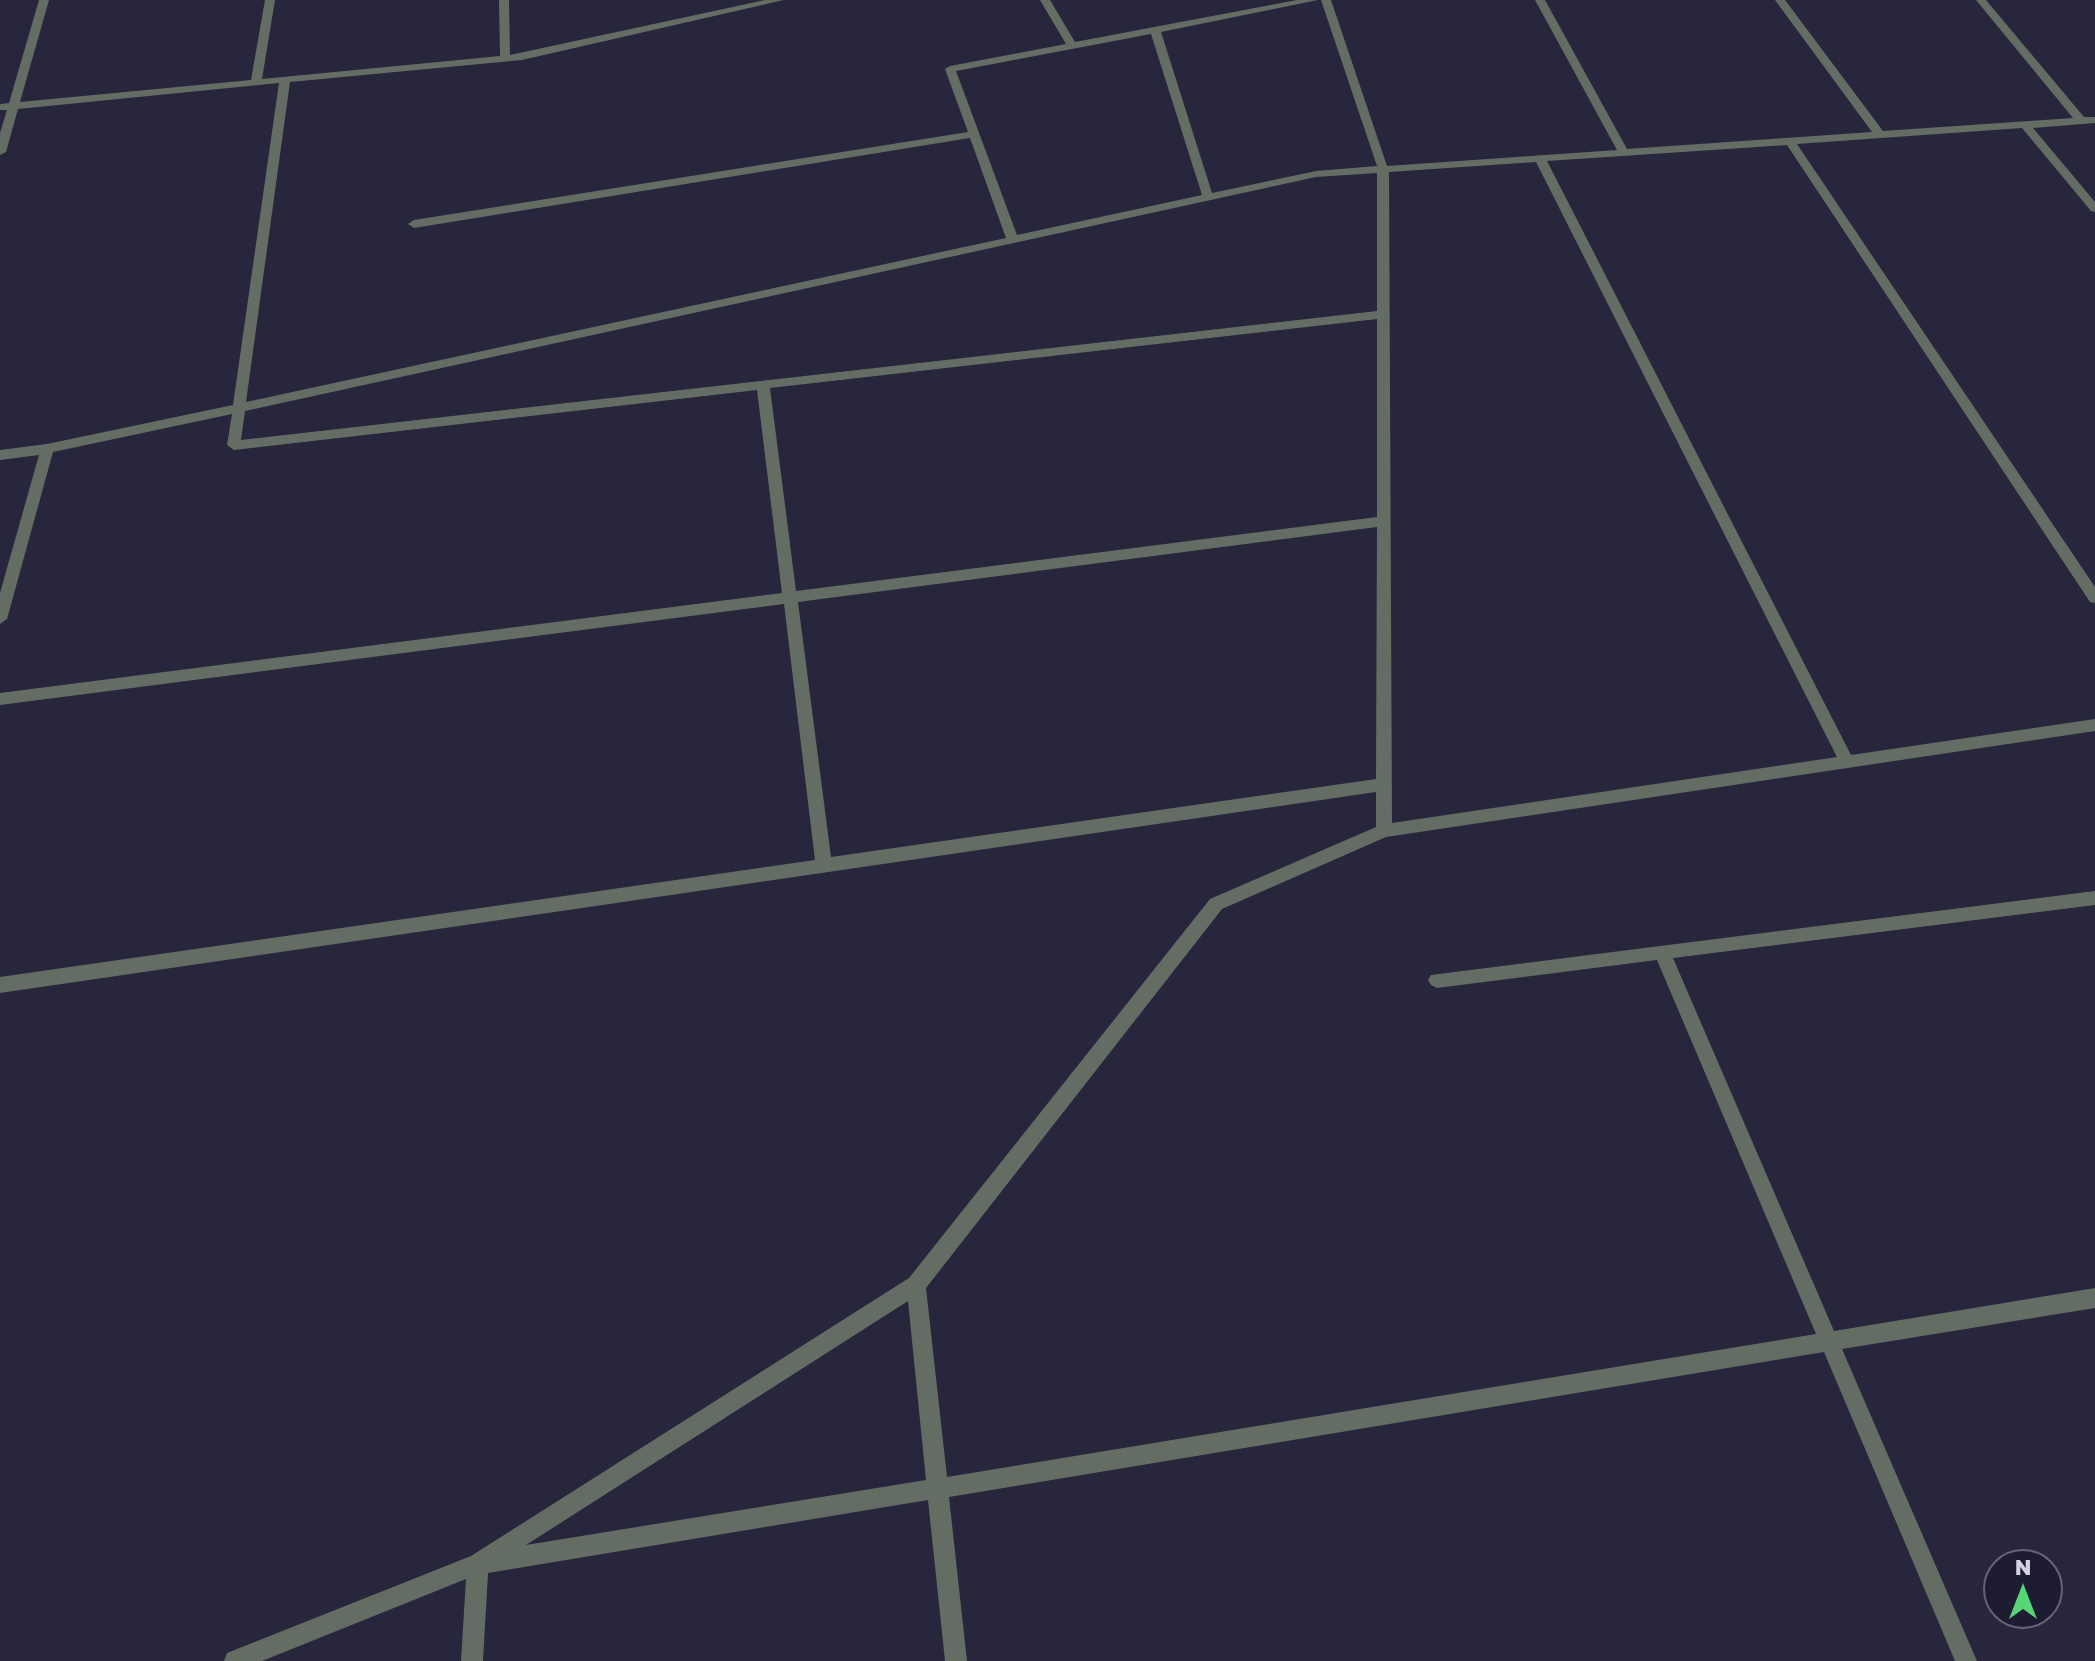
<!DOCTYPE html>
<style>
body{margin:0}
#map{position:relative;width:2095px;height:1661px;overflow:hidden;background:#27263d;font-family:"Golos Text",sans-serif}
canvas{display:block}
.north{position:absolute;left:1983px;top:1549px;width:80px;height:80px;box-sizing:border-box;background:#1e1c32;border:2px solid #666578;border-radius:50%;rotate:0deg;font-size:22px;font-weight:700;line-height:32px;text-align:center;color:#d2d2e1}
.north::after{content:'';display:block;margin:auto;width:28px;height:36px;background:#53d673;clip-path:polygon(50% 0,100% 100%,50% 72%,0 100%)}
</style>
<div id="map">
<canvas width="2095" height="1661"></canvas>
<div class="north">N</div>
</div>
<script>
const context = document.querySelector('canvas').getContext('2d');
context.lineJoin = 'round';
function fillPath(path, color) { context.fillStyle = color; context.fill(path, 'evenodd'); }
fillPath(new Path2D(`
 M39,0H49L20,102L251,80L265,0H275L262,79L500,56L499,0H509L510,55L765,0H784L522,60L290,82L246,402L1006,238L970,138L414,228L408,224L414,220L968,132L945,69L950,66L1066,44L1040,0H1050L1075,42L1297,0H1318L1161,32L1212,193L1316,171L1377,166L1321,0H1331L1387,166L1617,150L1535,0H1545L1627,149L1872,132L1775,0H1785L1883,131L2073,118L1976,0H1986L2084,117H2095V123L2033,128L2095,202V212L2091,211L2022,128L1797,144L2095,587V603L2090,602L1787,145L1547,161L1851,755L2095,719V731L1386,837L1222,909L926,1288L947,1477L1816,1334L1657,960L1437,988L1431,985L1428,980L1431,975L2095,891V905L1673,958L1834,1331L2095,1288V1308L1842,1349L1977,1661H1955L1824,1352L949,1497L967,1661H945L928,1500L488,1573L483,1661H461L466,1579L262,1661H224L227,1653L471,1556L909,1278L1210,899L1376,827V792L0,993V977L815,860L784,604L0,705V693L782,593L757,390L234,450L227,445L232,414L53,452L7,619L0,624V593L39,455L0,460V450L47,444L233,405L279,83L18,109L6,152L0,155V133L7,110H0V104L9,103ZM1151,34L1202,195L1017,235L956,71ZM1536,162L1837,757L1392,823L1389,172ZM1377,173V311L241,440L245,411L1316,177ZM1377,319V517L796,591L770,388ZM1377,527L1376,779L831,857L798,602ZM908,1301L926,1480L526,1545Z`), '#646d64');
</script>
